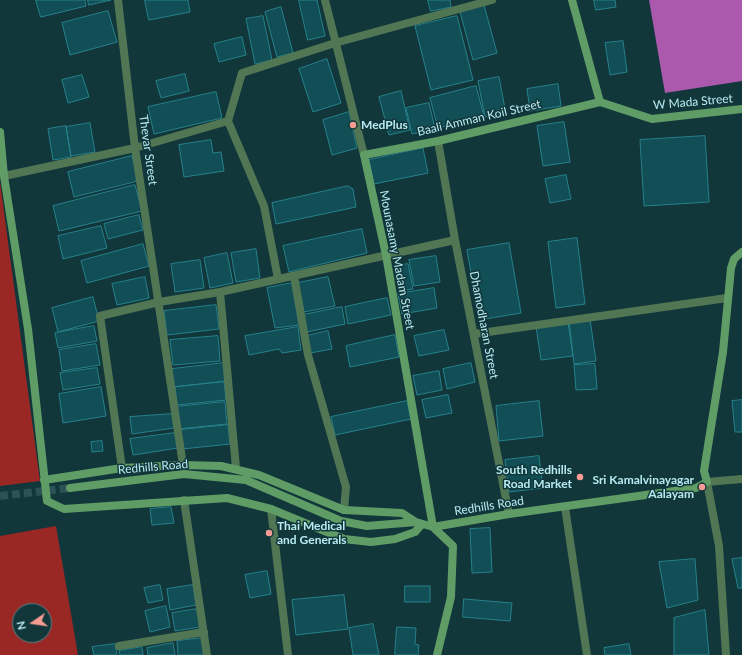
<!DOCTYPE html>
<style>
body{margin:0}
#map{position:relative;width:742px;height:655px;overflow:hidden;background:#12373b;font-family:Lato,sans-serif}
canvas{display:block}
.north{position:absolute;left:12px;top:603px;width:40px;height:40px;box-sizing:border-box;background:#12373b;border:1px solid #547f84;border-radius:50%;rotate:257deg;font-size:11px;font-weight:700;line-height:16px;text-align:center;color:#b7eaf1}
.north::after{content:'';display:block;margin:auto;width:14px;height:18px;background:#f59c92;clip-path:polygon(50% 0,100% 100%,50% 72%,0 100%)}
</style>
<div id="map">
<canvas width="742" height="655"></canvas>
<div class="north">N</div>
</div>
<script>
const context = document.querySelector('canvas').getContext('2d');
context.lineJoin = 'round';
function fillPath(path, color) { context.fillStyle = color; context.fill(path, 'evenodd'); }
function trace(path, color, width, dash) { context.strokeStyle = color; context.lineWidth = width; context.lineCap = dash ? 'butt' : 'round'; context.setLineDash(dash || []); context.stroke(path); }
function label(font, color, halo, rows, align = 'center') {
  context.font = font + ' Lato,sans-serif'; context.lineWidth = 3; context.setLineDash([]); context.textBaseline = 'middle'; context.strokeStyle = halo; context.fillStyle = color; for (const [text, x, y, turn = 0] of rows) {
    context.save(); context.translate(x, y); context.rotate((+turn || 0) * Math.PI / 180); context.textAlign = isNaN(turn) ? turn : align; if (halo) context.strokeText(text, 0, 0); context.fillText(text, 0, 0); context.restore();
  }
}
fillPath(new Path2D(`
 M0,182L40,481L0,486Z
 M56,526L78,655H0V536ZM20,611H44V635H20Z`), '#992825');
fillPath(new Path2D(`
 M649,0H742V81L665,93Z`), '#aa59ac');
const building = new Path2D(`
 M36,0H85L86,6L41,17Z
 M88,0H111L89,5Z
 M145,0H188L190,12L149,20Z
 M299,0H317L325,36L308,40Z
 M428,0H450L451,7L431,11Z
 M594,0H615L616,7L596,10Z
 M484,5L497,53L473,60L460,12Z
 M281,7L293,53L277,57L265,12Z
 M108,11L117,42L70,55L62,23Z
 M263,16L272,60L255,64L246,19Z
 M457,16L473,80L431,90L415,26Z
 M242,37L246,55L219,62L214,44Z
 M623,41L627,72L610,75L605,43Z
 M327,59L341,103L313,112L299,69Z
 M185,74L189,91L161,98L156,81Z
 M82,75L89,97L68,103L62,80Z
 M499,77L506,114L485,117L478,81Z
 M558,84L561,106L530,111L527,89Z
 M476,86L484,116L438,128L430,98Z
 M401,91L410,130L389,135L379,97Z
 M216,92L222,118L154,134L148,107Z
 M429,103L435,129L412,134L406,108Z
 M349,112L357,148L332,155L323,120Z
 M564,122L570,162L543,166L537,126Z
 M90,123L95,152L71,156L66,127Z
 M66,126L71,157L53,160L48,129Z
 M705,136L709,202L644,206L640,140Z
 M211,140L213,153L221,152L224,171L184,177L179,145Z
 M423,148L428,173L374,184L369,160Z
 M132,156L138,181L74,197L68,172Z
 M566,175L571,199L550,203L545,179Z
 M135,185L142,211L59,231L53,206Z
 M348,186L353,189L356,207L276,224L272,203Z
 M139,215L143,230L108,239L104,224Z
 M101,226L107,248L63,259L58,236Z
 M362,229L367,253L289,272L283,246Z
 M577,238L585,304L556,308L548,242Z
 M509,243L521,313L479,320L467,250Z
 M143,244L149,266L87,283L81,261Z
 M256,249L260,278L236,282L231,253Z
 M227,253L233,283L210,288L204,258Z
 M436,256L440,282L414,286L409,260Z
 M200,260L204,288L175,292L171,264Z
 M408,264L413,289L399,291L395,266Z
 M145,277L149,298L117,305L112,284Z
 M328,277L335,306L304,312L298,283Z
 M292,283L299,325L275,328L267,288Z
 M434,288L437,308L402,314L398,294Z
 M93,297L99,321L58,332L52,308Z
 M387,298L391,315L348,324L345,307Z
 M216,305L219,329L167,335L164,311Z
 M342,307L345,324L307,332L303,315Z
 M590,319L596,361L574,364L569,321Z
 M568,322L573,356L541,360L536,326Z
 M94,326L97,341L58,348L55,333Z
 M298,327L301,350L282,353L279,349L249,355L245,336Z
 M444,330L449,350L419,356L414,336Z
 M328,331L332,349L310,353L307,336Z
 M395,335L399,357L350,367L346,346Z
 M218,336L220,361L173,365L170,340Z
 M96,344L100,365L62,371L59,350Z
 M224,363L226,381L174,387L172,369Z
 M471,363L475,382L447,389L443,369Z
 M595,364L597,389L576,390L574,365Z
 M97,368L100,384L63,390L60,373Z
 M439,371L442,390L417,395L413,376Z
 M224,382L226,400L177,405L175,387Z
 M101,387L106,416L63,423L59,394Z
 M448,395L452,413L426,418L422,400Z
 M742,400V432H735L732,401Z
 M407,401L411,419L335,435L331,417Z
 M539,401L543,436L499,441L496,406Z
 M225,402L227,424L178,429L175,407Z
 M172,414L174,428L132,434L130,417Z
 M228,425L230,444L182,449L180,430Z
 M175,433L178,448L133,455L130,439Z
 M102,441L103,451L92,452L91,442Z
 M539,456L543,488L509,492L505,460Z
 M171,507L174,523L152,525L150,509Z
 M490,528L492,572L472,573L470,529Z
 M742,558V588H738L732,559Z
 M695,559L698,600L667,608L659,562Z
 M267,571L271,594L250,598L245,575Z
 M160,585L163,600L148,603L144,588Z
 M193,585L196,605L170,610L167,589Z
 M405,586H430V602H405Z
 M344,595L348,629L296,635L292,600Z
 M464,599L512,603L510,621L463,617Z
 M166,606L170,627L150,632L145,611Z
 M197,609L200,627L175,631L172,613Z
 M705,610L709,655H674V618Z
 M373,624L379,655H353L349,628Z
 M397,627L416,628L415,644L419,645L418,655H395Z
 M204,638L207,655H178L177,641Z
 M173,643L175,655H148L147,648Z
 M115,644L117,655H94L92,647Z
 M629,644L631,655H605L604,648Z
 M142,647L143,655H120L119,651Z`);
fillPath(building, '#114e55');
trace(building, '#27818c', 1);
trace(new Path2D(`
 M0,496L70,488`), '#2b5256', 8, [8, 4]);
trace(new Path2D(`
 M118,0L135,148L183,465
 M325,0L364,155
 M228,121L264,206L278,279
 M438,141L455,240L509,514
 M4,176L135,148L228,121L242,73L335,43L492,0
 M294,276L308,355L346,487L344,510
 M474,334L727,298
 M122,468L100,316L159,302L220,292
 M236,468L220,292L455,240
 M184,500L207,655
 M565,507L587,655
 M271,509L288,655
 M119,646L204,632
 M726,655L719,546L707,482L742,479`), '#517654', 8);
trace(new Path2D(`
 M572,0L600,102
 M600,102L652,119L742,109
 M0,132L4,176L28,329L47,501L64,509L227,498L271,509L344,539L371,542L395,539L415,532L422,524
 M44,480L122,468L183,465L221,466L259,475L344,510L402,513L416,522
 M70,488L184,474L246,480L341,521L367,526L416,522L433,527L509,514L696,488L707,482L704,471L723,352L731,268L734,259L742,252
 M437,655L451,597L453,546L433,527L386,255L364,155L438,141L600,102`), '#609d66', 8);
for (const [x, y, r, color] of [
 [353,125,4,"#f59c92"],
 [580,477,4,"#f59c92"],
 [702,487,4,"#f59c92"],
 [269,533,4,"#f59c92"]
]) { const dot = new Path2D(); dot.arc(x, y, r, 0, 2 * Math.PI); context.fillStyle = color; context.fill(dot); trace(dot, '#12373b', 1.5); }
label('12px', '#b7eaf1', '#12373b', [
 ["W Mada Street",693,102,-5],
 ["Baali Amman Koil Street",479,118,-13],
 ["Thevar Street",148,150,82],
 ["Mounasamy Madam Street",397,260,79],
 ["Dhamodharan Street",484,325,79],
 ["Redhills Road",153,467,-5],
 ["Redhills Road",489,506,-9]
]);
label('bold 12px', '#b7eaf1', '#12373b', [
 ["MedPlus",361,125],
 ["South Redhills",572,470,"right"],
 ["Road Market",572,484,"right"],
 ["Sri Kamalvinayagar",694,480,"right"],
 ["Aalayam",694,494,"right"],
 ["Thai Medical",277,526],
 ["and Generals",277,540]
], 'left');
</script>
